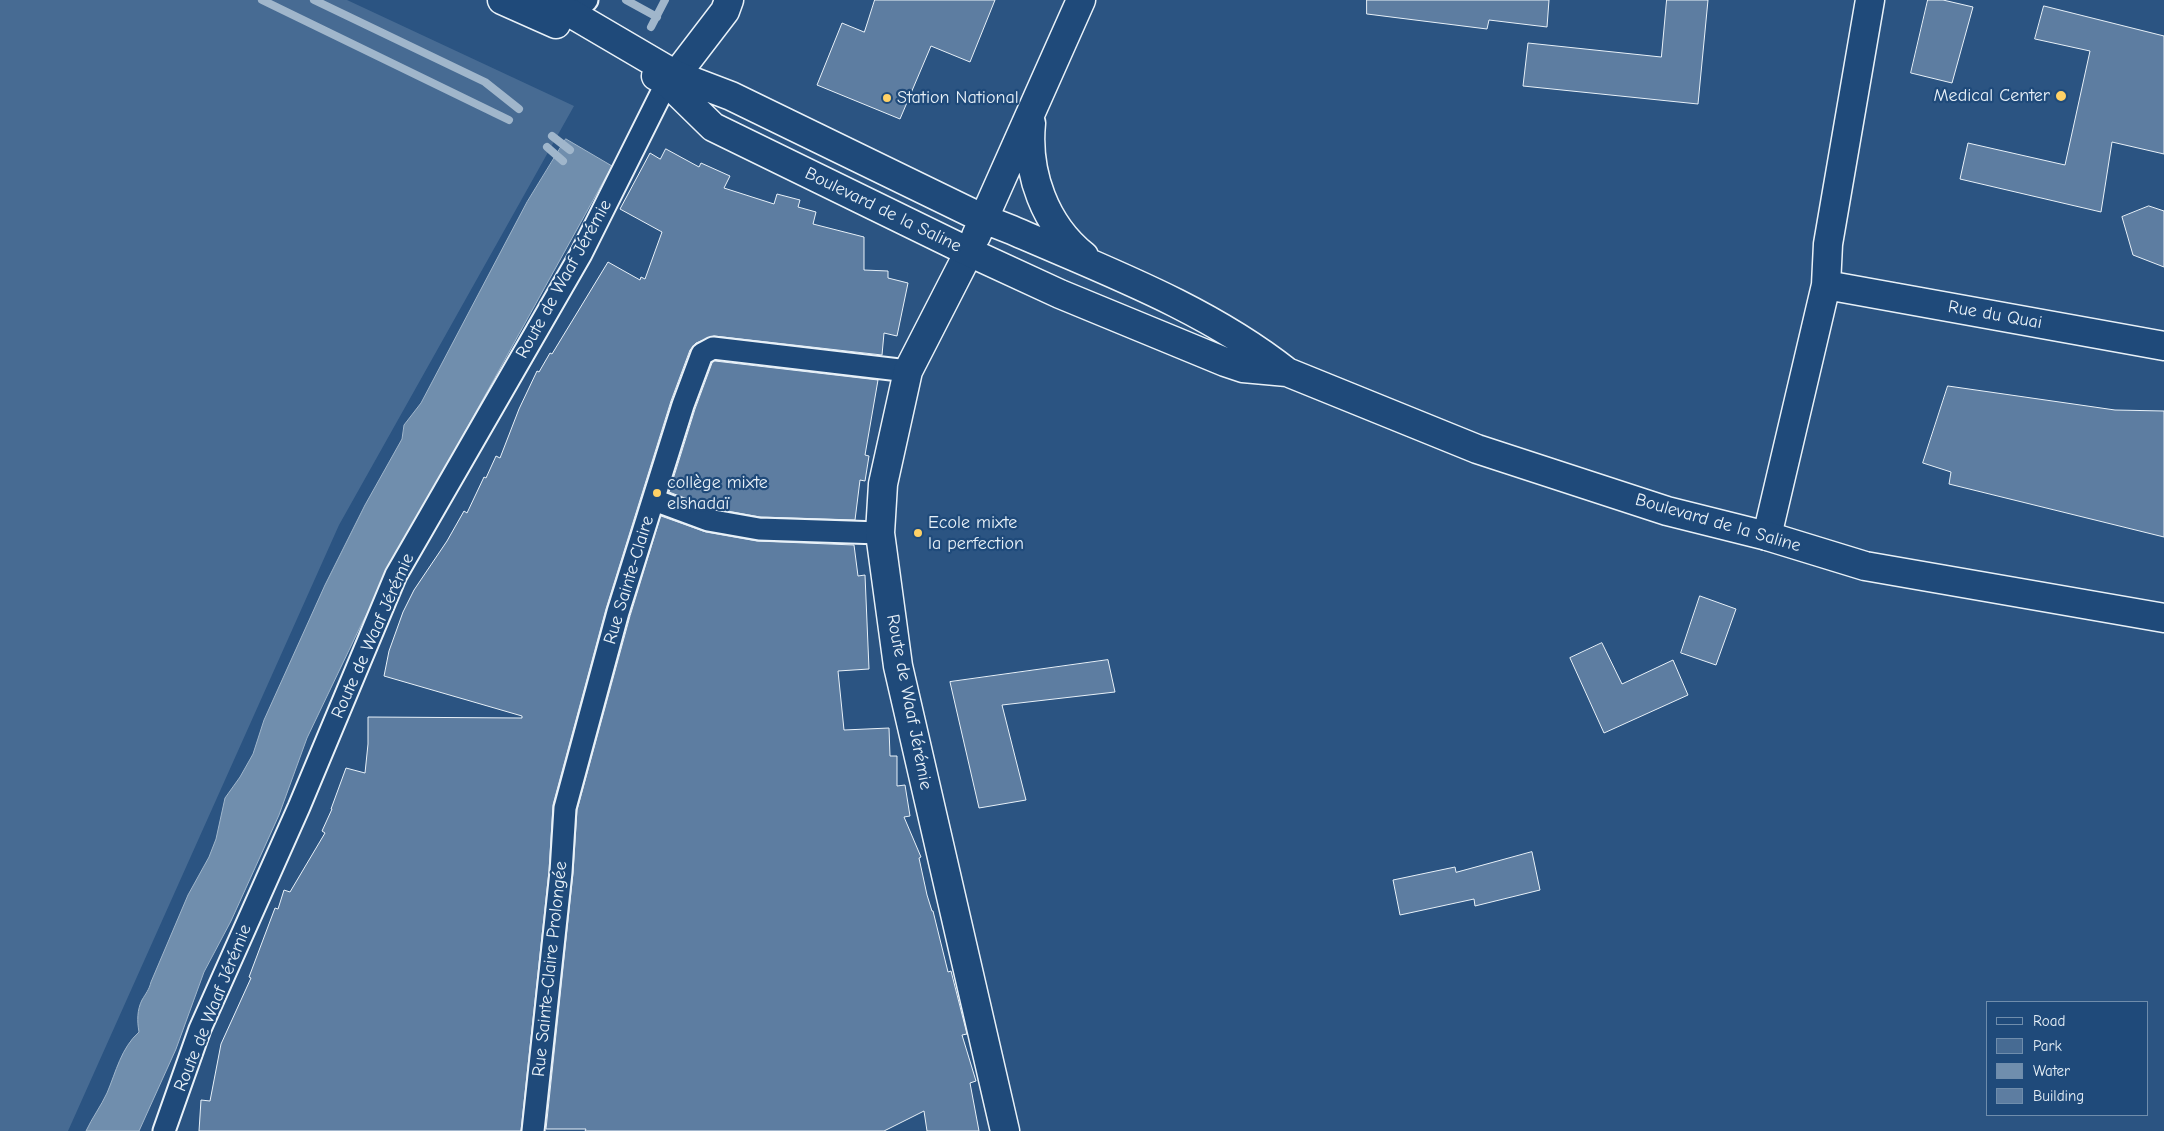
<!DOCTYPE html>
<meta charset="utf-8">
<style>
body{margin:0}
#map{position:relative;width:2164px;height:1131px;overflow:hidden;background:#2b5482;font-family:"Comic Neue",sans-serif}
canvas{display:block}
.legend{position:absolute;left:1986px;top:1001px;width:162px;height:115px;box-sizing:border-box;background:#1f4a7a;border:1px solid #6f8dac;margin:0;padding:6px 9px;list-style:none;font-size:15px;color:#e8f1f8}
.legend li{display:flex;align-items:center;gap:10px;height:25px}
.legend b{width:25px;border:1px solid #6f8dac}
</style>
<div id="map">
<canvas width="2164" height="1131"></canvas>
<ul class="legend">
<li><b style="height:6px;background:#1f4a7a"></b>Road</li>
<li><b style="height:14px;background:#476b93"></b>Park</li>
<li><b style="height:14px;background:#708ead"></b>Water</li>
<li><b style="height:14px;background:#5d7da1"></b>Building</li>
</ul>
</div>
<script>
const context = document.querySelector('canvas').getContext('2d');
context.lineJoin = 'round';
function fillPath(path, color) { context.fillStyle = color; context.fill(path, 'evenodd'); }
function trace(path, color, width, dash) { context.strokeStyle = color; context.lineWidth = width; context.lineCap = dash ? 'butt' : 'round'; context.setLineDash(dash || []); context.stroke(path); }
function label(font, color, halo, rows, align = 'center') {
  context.font = font + ' "Comic Neue",sans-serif'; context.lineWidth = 4.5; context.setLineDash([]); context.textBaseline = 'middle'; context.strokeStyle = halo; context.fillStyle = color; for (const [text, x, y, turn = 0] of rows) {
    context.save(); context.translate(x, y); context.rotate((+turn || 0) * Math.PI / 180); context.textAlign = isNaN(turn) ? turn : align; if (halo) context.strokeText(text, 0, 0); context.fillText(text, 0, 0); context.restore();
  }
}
fillPath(new Path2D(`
 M0,0H347L574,106L339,525L68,1131H0Z`), '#476b93');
const water = new Path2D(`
 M566,139L612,166L467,428L362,623L307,738L279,815L231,921L204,972L176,1049L139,1131H86C92,1118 101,1106 107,1093C116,1072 121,1048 139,1032C137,1021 137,1010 142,1000C146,993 149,990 151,982L188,895L209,857L216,839L225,798L240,777L253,754L264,720L325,585L365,505L402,439L404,425L421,403L527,202Z`);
fillPath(water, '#708ead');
trace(water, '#a0b6cb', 1);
trace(new Path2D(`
 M262,0L509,120
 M314,0L485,82L519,109
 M626,0L657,17
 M651,27L665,0
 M552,136L570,150
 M547,147L563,161`), '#a0b6cb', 8);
const building = new Path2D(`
 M875,0H995L970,62L931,46L900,119L817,85L842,23L864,32Z
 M1367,0H1549L1547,27L1489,20L1487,29L1367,14Z
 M1667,0H1708L1698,104L1523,86L1528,43L1661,57Z
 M1928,0H1943L1973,7L1952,83L1911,73Z
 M2044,6L2164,36V154L2112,142L2101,212L1960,179L1968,143L2065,165L2090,51L2035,39Z
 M666,149L699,167L701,163L730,176L724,188L774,204L777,194L800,200L798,207L816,212L813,224L864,237V270L888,271V278L908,283L897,336L884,333L882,355L714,336L696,343L690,350L671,401L606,609L553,805L549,871L521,1131H199L201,1100L210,1101L221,1044L251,978L249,977L275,908L278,909L284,890L290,892L325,833L322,831L332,809H331L346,768L365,773L368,744V717L522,718V716L384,676L389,651L403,612L414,590L447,541L464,511L467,513L484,477L486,478L496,456L500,458L519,409L537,371L539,372L550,353L552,354L608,262L640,280L641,277L645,279L662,232L620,209L650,153L660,159Z
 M2149,206L2164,211V267L2133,255L2122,217Z
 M715,361L878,380L865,455L869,456L865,481L860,480L855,520L760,517L711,508L669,492L695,409L712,363Z
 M1948,386L2115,410L2164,411V537L1949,484L1951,472L1923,463Z
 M661,516L706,532L757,541L854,545L858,576L865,575L869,669L838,671L844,730L889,728L890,756H897V786L905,785L910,816L904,817L921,857L919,858L927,895L932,911H933L948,972L951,971L967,1034L962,1035L976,1081L970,1083L979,1131H927L924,1111L884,1131H585L586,1129H546L573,873L577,810L630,616Z
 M1700,596L1736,609L1716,665L1681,653Z
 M1602,643L1622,684L1673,660L1688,695L1604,733L1570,658Z
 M1108,660L1115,692L1002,705L1026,800L979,808L950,682Z
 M1532,852L1540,890L1475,906L1474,899L1400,915L1393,880L1455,867L1456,872Z`);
fillPath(building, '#5d7da1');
trace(building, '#e8f1f8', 1);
const minor = new Path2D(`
 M572,14L587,0
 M654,500L708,520L759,529L880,533
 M164,1131L200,1029L299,807L396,575L581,254L667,82
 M533,1131L561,872L565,808L618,612L683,405L702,354L713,348L908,371`);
const tertiary = new Path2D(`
 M667,82L676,75L725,11L729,0
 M969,252L908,371L883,484L880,533L898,666L1005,1131
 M1826,285L2164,346
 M1767,536L1826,285L1828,244L1870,0`);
const secondary = new Path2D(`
 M502,0L556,24
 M539,0L572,14L676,75L731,96L984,219L1012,230C1106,271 1206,308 1287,372L1477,449L1667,511L1767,536L1865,566L2164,618
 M656,76L667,82L713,127L969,252L1060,294L1225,362L1243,368L1287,372
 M1031,123C1026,173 1045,225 1084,256
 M976,236L1081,0`);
trace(minor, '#e8f1f8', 25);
trace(tertiary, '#e8f1f8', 31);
trace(secondary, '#e8f1f8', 31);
trace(minor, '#1f4a7a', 21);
trace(tertiary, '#1f4a7a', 28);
trace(secondary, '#1f4a7a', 28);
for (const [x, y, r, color] of [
 [2061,96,6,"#ffd166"],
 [887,98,5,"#ffd166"],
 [657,493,5,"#ffd166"],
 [918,533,5,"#ffd166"]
]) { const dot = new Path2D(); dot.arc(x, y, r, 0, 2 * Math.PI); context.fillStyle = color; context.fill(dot); trace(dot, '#1f4a7a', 2); }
label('18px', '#e8f1f8', '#1f4a7a', [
 ["Medical Center",2050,96,"right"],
 ["Station National",897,98],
 ["collège mixte",667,483],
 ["elshadaï",667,504],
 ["Ecole mixte",928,523],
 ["la perfection",928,544]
], 'left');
label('18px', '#e8f1f8', '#1f4a7a', [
 ["Boulevard de la Saline",883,210,26],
 ["Route de Waaf Jérémie",564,279,-61],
 ["Rue du Quai",1995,315,10],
 ["Boulevard de la Saline",1718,523,16],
 ["Rue Sainte-Claire",629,580,-73],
 ["Route de Waaf Jérémie",373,636,-66],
 ["Route de Waaf Jérémie",909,702,79],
 ["Rue Sainte-Claire Prolongée",550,969,-84],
 ["Route de Waaf Jérémie",213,1008,-68]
]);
</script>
